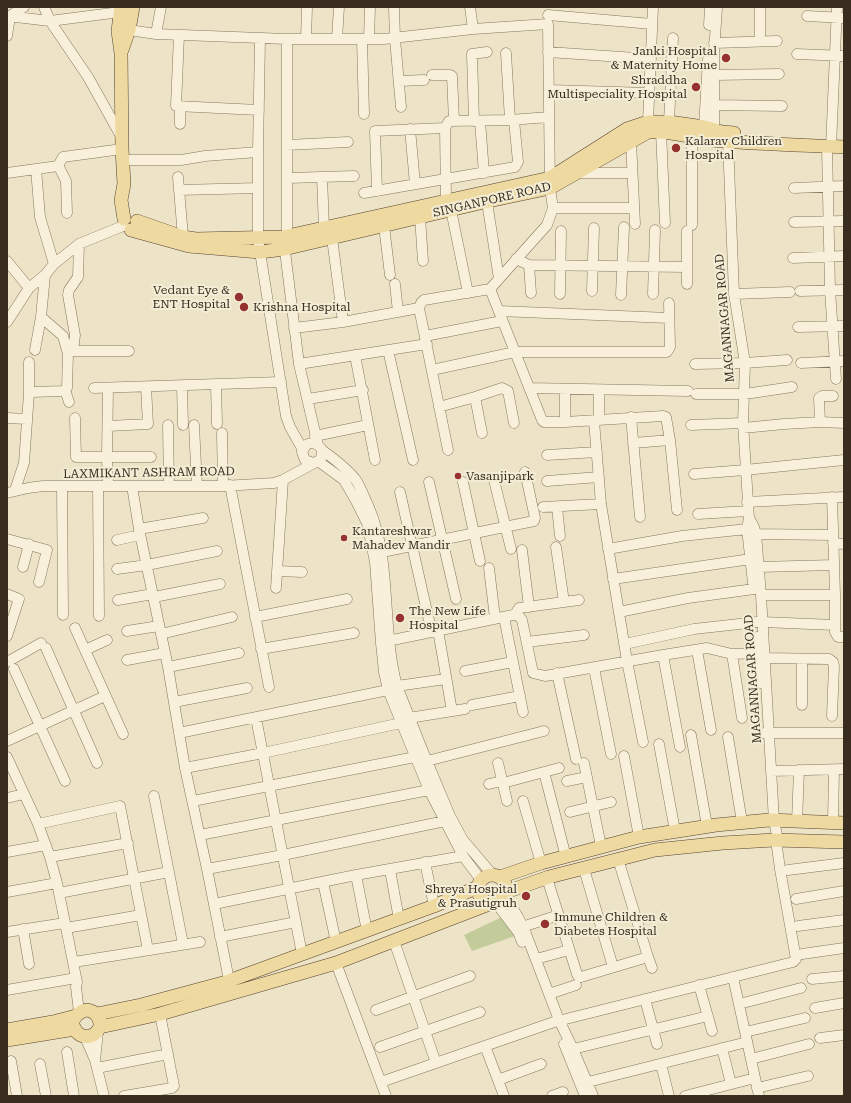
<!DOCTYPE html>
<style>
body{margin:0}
#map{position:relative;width:851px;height:1103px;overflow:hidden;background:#ede3c7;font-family:"Roboto Serif",serif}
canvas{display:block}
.frame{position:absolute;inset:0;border:8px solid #392d20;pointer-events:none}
</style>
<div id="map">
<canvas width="851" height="1103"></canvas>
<div class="frame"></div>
</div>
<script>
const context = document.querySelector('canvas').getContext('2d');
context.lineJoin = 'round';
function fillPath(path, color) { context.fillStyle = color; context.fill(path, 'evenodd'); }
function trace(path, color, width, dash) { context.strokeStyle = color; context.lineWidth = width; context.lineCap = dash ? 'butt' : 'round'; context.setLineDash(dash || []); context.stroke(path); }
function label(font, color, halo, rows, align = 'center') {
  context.font = font + ' "Roboto Serif",serif'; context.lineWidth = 4; context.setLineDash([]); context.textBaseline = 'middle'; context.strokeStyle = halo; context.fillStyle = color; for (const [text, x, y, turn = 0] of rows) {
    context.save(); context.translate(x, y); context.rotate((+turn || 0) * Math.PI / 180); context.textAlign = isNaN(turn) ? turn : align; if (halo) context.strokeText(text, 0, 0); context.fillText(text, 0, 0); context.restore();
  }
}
fillPath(new Path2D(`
 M504,916L515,936L472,951L464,935Z`), '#c3cb9b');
const minor = new Path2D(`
 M44,7L50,21L88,77L122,138
 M394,7L395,39L401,107
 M470,7L473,29
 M760,7V41
 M548,15L652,24
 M7,16L50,21L120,12
 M807,16L844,18
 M709,25L710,7
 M129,30L156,34L287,39H384L473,29L548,24L550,188L553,208L547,225L490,289L542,420L544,422H565L663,416L666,417L670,440L677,510
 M156,34L161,7
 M179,35L176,106L259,110
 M7,36L10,16L24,7
 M260,38L258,152V239L286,416L290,427L303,450
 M306,39L307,7
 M337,39L339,7
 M362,39L364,114
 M369,39L370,7
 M714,43L777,41
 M548,52L651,59
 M506,53L510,120
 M797,54L844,56
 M432,75H450L452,76L454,121
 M714,75L779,74
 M399,81L424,80
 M549,90L649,93
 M714,105L782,106
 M180,107V124
 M474,121L472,54L487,52
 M480,121L484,173
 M648,122L653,7
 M669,122L673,38
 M704,127L708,59
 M445,128L446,201
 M410,129L415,184
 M714,129V53L717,7
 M661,131L665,223
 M692,136V225
 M728,141L734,294L745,363L743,423L749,518L747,529L753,583
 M631,142L635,224
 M287,145L348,142
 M827,146L830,290L836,379
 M831,147L837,7
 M122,160H181L205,156L258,152
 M58,165L66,181L67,213
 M36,169L40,217L54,264
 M7,173L58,166L63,157L122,149
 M576,173H632
 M178,177L183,237
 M322,177L324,228
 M288,178L354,176
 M794,188L844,186
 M179,190L258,188
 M377,191L375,131L445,128L449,121L510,120L549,117
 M364,193L515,167L518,162L514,120
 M487,202L499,279
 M553,208H634
 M451,210L468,293
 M420,217L423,261
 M794,222L844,221
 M384,226L390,275
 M287,237V39
 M332,238L343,322
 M284,243L299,364L318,445
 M793,258L844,256
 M516,259L529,265L687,267
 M7,261L29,288
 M529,265L531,293
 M395,284L398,312
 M687,284V231
 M592,291L594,228
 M800,291L844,290
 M560,294L561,231
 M653,294L655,230
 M734,294L790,292
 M621,295L624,227
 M499,311L669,318
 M7,322L29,288L45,275L54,264L79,244L123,226
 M798,327L844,326
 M294,328L343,322L419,308
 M425,336L502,321
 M35,350L41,317
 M388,350L413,460
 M68,351H129
 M73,351L75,335L68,295L69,290L78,277L79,244
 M355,355L375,460
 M801,363L844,361
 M299,364L427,344
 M695,364L745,363L787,360
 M432,370L515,352H667L670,347L669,303
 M216,385L217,424
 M182,386L183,425
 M94,388L281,382
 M108,388L107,457L108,486
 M529,388L688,391
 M65,390L69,402
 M599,390V414
 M29,394V362
 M696,394H745L792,387
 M475,397L482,433
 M308,399L363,390
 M439,407L475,397L502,388L508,391L514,423
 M631,417L640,517
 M7,418L27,419
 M75,418L76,457H151
 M594,421L601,504L627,661L643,742
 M565,422V389
 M820,422L819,398L822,396H833
 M168,425L169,486
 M194,425L197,486
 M691,425L743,423
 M108,426L148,424L146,387
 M743,428L784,424L820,422L844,423
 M222,433L223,486
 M315,436L368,425
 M633,443L670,440
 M322,450C334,459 347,468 356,480C361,488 364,497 368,505C393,562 381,627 397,686L422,749L450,816L463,840L492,874
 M448,450L419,308L421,303L424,300L490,289
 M547,455L597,452
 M318,461L344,480L356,501L367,523L375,562L381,643L384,672L388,690L429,790L463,856L481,880
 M694,474L745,470L844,460
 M494,480L511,549
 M547,481L599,477
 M429,482L456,599
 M463,482L480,561
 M230,485L269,687
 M62,486L63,615
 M98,486L99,616
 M132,486L139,529L168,667L185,768L207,869L229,980
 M15,490L24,463L29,393L31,392L63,391L67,388L68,354L63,336L41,317L45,275
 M400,492L430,625
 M7,493L28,488L43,486H223L274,483L283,480L316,462L321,459L322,450C318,443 312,441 306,445L302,452L305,460L313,463
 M832,497L835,595V632L838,637H844
 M747,502L844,497
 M543,507L601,504
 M557,507L560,536
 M698,514L748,511
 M139,529L203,518
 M756,534L833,535
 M7,539L47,550L39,582
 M117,540L140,535
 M833,543L844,544
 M556,547L564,602
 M608,549L682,536L747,529
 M522,550L529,607
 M382,552L534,521L535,518L525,472
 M23,567L29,544
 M759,567L834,565
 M489,568L495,618
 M117,569L147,565L217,551
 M277,571L302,572
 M613,579L751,559
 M276,588L283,480
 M7,594L19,599L7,636
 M761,595H835
 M154,597L220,584
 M118,600L153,594
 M619,612L688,598L754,589
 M517,616V611L519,608L579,600
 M255,617L347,599
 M504,617L523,712
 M762,622L835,625
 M75,628L123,734
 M438,630L452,711
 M127,631L159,626
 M161,634L232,617
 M757,637V653L760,683
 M383,642L513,615L519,616L522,620L533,673L545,676L663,655L707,648L732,654L762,653
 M527,642L584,635
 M625,644L694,629L757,622
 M46,648L97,763
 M261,649L354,633
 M85,650L107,640
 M697,650L711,730
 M732,654L742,718
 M663,655L680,747
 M765,658L829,659L833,662L834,666L832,716
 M802,659V705
 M127,660L165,653
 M7,662L41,643
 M168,667L239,653
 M594,668L611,754
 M14,669L65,781
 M465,671L513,662
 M557,673L576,759
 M397,686L446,679
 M174,702L247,688
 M472,705L520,696
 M256,718L302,954
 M409,718L465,709
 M179,733L388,690
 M764,733H844
 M691,735L707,826
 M728,737L742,822
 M7,741L105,696
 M659,744L675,831
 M624,756L639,837
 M7,757L38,824L50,857L57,883L77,982L76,987L79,1012
 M427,761L544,731
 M498,763L507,801
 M584,763L601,846
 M185,768L263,753L401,723
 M771,771L844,769
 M544,772L566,857
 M567,781L587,777
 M503,783L559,768
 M489,784L502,781
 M154,796L183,944
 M7,798L24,794
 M193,801L415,757
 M523,801L541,863
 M570,812L611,802
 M797,822L799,770
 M833,822L834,770
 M38,824L120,806L148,950
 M200,835L429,790
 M7,852L46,845
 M50,857L128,843
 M425,862L434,906
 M207,869L283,855L445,821
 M584,869L613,967
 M390,870L399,919
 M788,870L844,863
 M356,875L367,931
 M547,878L577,974L578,976L581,977L648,957L618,859
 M323,882L336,942
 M7,892L57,883
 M59,893L169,872
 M505,896L518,917L526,934L559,1020L573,1049L593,1096
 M796,899L844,891
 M496,903L518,932L522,942
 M214,904L356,875L463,856
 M798,926L844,920
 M522,927L559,915
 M66,928L141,915
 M23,929L29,964
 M7,932L65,923
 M220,937L296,922
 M394,941L436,1063
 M802,954L844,948
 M648,957L652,968
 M536,959L569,950
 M74,962L200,942
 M336,963L386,1096
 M733,977L759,1096
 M812,979L844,976
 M699,985L712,1031
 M7,990L76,978
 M549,994L576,985
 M645,999L657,1044
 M739,1004L801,988
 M815,1008L844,1003
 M376,1010L470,976
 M98,1032L95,1060L104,1096
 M745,1032L805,1018
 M85,1037L95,1060
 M820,1038L844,1035
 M564,1044L585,1096
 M485,1046L504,1096
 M380,1047L480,1012
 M722,1048L731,1084
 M569,1050L708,1016
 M67,1052L74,1096
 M751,1059L809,1044
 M11,1061L17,1096
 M40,1064L46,1096
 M661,1064L669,1096
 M97,1068L168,1054
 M498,1080L541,1064
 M381,1082L554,1022L793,962L796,959L780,869L777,847L778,840L774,821L761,595L756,534L754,527L749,518
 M580,1084L747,1042
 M757,1088L808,1076
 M124,1096L172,1088L174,1086L160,1014
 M552,1096L563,1092
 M685,1096L755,1078`);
const major = new Path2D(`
 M121,7L118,31L121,53L122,149L124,184L121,200L124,219
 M122,50L129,30L133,7
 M137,221L183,237L196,239L283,237L550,178L627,129L648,122H669L704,127L722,132L734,133
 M131,230L189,246L260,252L284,249L484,202L550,188L648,132C670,130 690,138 712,140C756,144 800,145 844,147
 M478 889a14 14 0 1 1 28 0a14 14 0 1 1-28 0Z
 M500,877L541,863L639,837L716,825L769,820L844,823
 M506,892L549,877L655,850L723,843L774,840L844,842
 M97,1014L141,1005L223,983L434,906L478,887
 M100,1027C101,1019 96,1011 87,1010C83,1010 81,1012 78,1014C62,1026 88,1050 100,1027L160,1014L336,963L492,903
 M7,1030L53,1022L76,1016
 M7,1040L75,1029`);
trace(minor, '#88755d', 11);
trace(major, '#564331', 14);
trace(minor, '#f8f0da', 10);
trace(major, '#eed9a0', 13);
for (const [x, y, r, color] of [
 [726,58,5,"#95322f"],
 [696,87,5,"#95322f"],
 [676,148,5,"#95322f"],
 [239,297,5,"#95322f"],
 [244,307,5,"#95322f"],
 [458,476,4,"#95322f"],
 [344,538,4,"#95322f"],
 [400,618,5,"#95322f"],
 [526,896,5,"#95322f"],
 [545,924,5,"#95322f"]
]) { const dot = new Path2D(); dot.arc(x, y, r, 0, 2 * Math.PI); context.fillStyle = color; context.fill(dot); trace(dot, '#f4edd6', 1.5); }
label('12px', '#392d20', '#f4edd6', [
 ["Janki Hospital",717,51,"right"],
 ["& Maternity Home",717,65,"right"],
 ["Shraddha",687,80,"right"],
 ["Multispeciality Hospital",687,94,"right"],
 ["Kalarav Children",685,141],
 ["Hospital",685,155],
 ["Vedant Eye &",230,290,"right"],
 ["ENT Hospital",230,304,"right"],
 ["Krishna Hospital",253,307],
 ["Vasanjipark",466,476],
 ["Kantareshwar",352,531],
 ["Mahadev Mandir",352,545],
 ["The New Life",409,611],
 ["Hospital",409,625],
 ["Shreya Hospital",517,889,"right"],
 ["& Prasutigruh",517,903,"right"],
 ["Immune Children &",554,917],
 ["Diabetes Hospital",554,931]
], 'left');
label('12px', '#392d20', '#f4edd6', [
 ["SINGANPORE ROAD",492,200,-13],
 ["MAGANNAGAR ROAD",725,318,-95],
 ["LAXMIKANT ASHRAM ROAD",149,473,-1],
 ["MAGANNAGAR ROAD",753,679,-94]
]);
</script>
